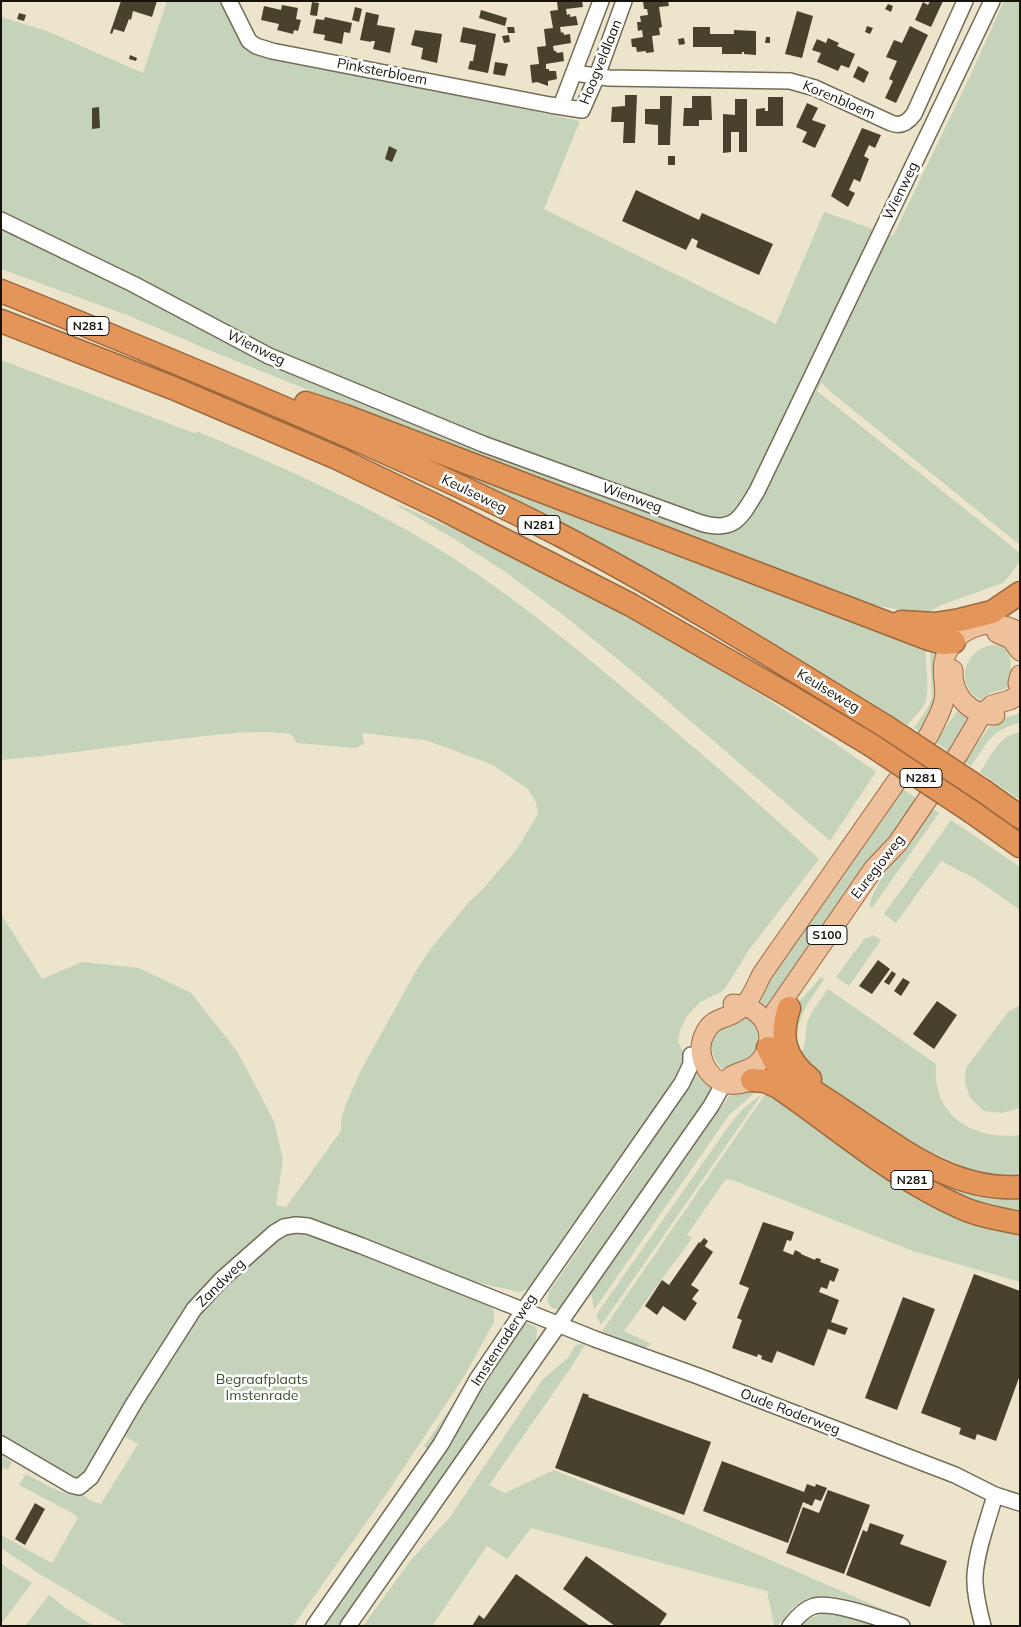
<!DOCTYPE html>
<style>
body{margin:0}
#map{position:relative;width:1021px;height:1627px;overflow:hidden;background:#ede5cb;font-family:Mulish,sans-serif}
canvas{display:block}
.frame{position:absolute;inset:0;border:2px solid #16130a;pointer-events:none}
</style>
<div id="map">
<canvas width="1021" height="1627"></canvas>
<div class="frame"></div>
</div>
<script>
const context = document.querySelector('canvas').getContext('2d');
context.lineJoin = 'round';
function fillPath(path, color) { context.fillStyle = color; context.fill(path, 'evenodd'); }
function trace(path, color, width, dash) { context.strokeStyle = color; context.lineWidth = width; context.lineCap = dash ? 'butt' : 'round'; context.setLineDash(dash || []); context.stroke(path); }
function label(font, color, halo, rows, align = 'center') {
  context.font = font + ' Mulish,sans-serif'; context.lineWidth = 5; context.setLineDash([]); context.textBaseline = 'middle'; context.strokeStyle = halo; context.fillStyle = color; for (const [text, x, y, turn = 0] of rows) {
    context.save(); context.translate(x, y); context.rotate((+turn || 0) * Math.PI / 180); context.textAlign = isNaN(turn) ? turn : align; if (halo) context.strokeText(text, 0, 0); context.fillText(text, 0, 0); context.restore();
  }
}
fillPath(new Path2D(`
 M167,1H221L243,42L275,57L580,121L544,209L776,324L824,212L893,236L970,76L1004,1H1020V545L826,388L822,382L817,391L1015,549L1020,553V562L1003,583L941,605L925,614L856,602L383,420L216,353L127,315L1,269V17L47,31L143,73Z
 M1,360L194,433L199,432C278,465 355,499 429,543C500,586 564,638 627,691C692,745 757,801 819,859L749,950L726,987L721,992L700,1002L687,1016L680,1031L678,1042C686,1056 685,1061 680,1076L533,1288L519,1292L475,1282L307,1218L288,1219L221,1276L91,1474L72,1482L1,1448V914L42,979L82,962L139,968L191,993L237,1051L274,1121L283,1159L276,1205L286,1207L341,1131V1120L346,1104L360,1072L416,971L429,951L469,902L483,889L517,849L538,814L536,802L528,789L491,764L425,740L362,733L364,744L356,748L297,743L291,734C257,729 222,734 188,738C125,744 64,755 1,760Z
 M371,430L926,643C924,658 931,691 925,703C921,710 913,718 908,725L710,604L551,519Z
 M391,502C422,515 453,528 484,543C619,609 754,684 876,772L830,841L631,670L562,614L504,571L451,537Z
 M992,645C1019,645 1009,671 1008,688L988,694L981,700C954,686 963,650 992,645Z
 M930,646L942,647L939,703L920,732L914,728L927,709L932,698Z
 M960,707L974,715L951,753L935,742Z
 M1020,713V723C992,728 986,745 971,766L964,762L990,726L995,721Z
 M1020,732V800L980,772C992,755 998,736 1020,732Z
 M902,789L918,799L768,1012L755,1003L757,995Z
 M932,808L939,813L872,908L870,907C869,888 918,827 932,808Z
 M951,820L1020,867V910L976,879L941,861L896,923L884,914Z
 M873,935L881,940L849,986L836,977L864,939L871,937Z
 M821,977L824,979C809,1002 797,1015 797,1044L790,1045L797,1004Z
 M828,989L936,1064C931,1115 973,1141 1020,1135V1178H1001L978,1173L929,1151L886,1128L816,1078L799,1056C808,1046 804,1033 808,1021C812,1010 821,999 828,989Z
 M1020,1005V1108L1002,1113L984,1111L970,1098L965,1082L966,1068L1008,1012Z
 M746,1017C760,1027 763,1047 748,1057C740,1063 731,1064 723,1069C711,1059 706,1039 722,1029C730,1023 738,1025 746,1017Z
 M695,1067L715,1086L686,1129L657,1176L560,1310L552,1308L547,1301L549,1292L639,1162Z
 M785,1078L915,1166L1020,1196V1216L941,1190Z
 M759,1089L729,1115L594,1310L591,1292L588,1290L666,1178L690,1152L729,1096L735,1092Z
 M766,1093L1020,1231V1282L913,1251L730,1179L725,1180L687,1235L692,1238L624,1331L652,1344L644,1348L602,1331Z
 M762,1094L605,1320L601,1325L596,1315L733,1120L744,1108Z
 M296,1230L316,1234L485,1298L494,1311V1322L465,1375L387,1493L293,1626H127L38,1573L1,1548V1535L52,1563L78,1518L74,1514L19,1485L26,1474C40,1481 67,1499 82,1494L91,1501L101,1504L138,1444L121,1434L191,1319L265,1240Z
 M526,1323L535,1326L537,1330L536,1342L429,1495L344,1626H319L522,1324Z
 M499,1331V1338L452,1419L428,1450L424,1446L464,1389Z
 M579,1344L585,1345L572,1366L489,1485L505,1493L554,1470L686,1523L896,1615C868,1606 825,1585 799,1603C791,1608 784,1619 777,1626L774,1625L767,1591L531,1528L507,1559L487,1546L432,1626H363L410,1561L450,1517L543,1379L568,1358L575,1346Z
 M1,1455L12,1462L8,1470L1,1467Z
 M1,1564L32,1583L1,1624Z
 M49,1595L67,1609L94,1626H25Z
 M829,1612L880,1626H797L811,1618Z`), '#c4d3ba');
fillPath(new Path2D(`
 M121,1H157L152,17L133,11L131,20L129,19L124,32L114,29L112,34L110,33Z
 M557,1H582L583,7L566,9L567,15L570,14V17L576,16L578,25L560,27L561,33L563,32L564,35L570,34L571,43L553,46L554,51H556L557,53L563,52L564,61L546,64V69H549V71H556L557,79L548,81V86L537,82L532,83L530,65L539,64L537,47L546,46L544,29L553,28L550,11L558,10Z
 M643,1H668L669,6L659,7L662,27L659,28L660,35L652,36L654,52L646,53V51L637,52L636,47H632L631,39L643,37L642,30L638,31L637,22H641L640,16L648,15L647,9H644Z
 M930,1H943L931,27L915,20L923,2L928,5Z
 M312,2L319,3L317,16L310,15Z
 M888,4L893,6L891,12L885,9Z
 M282,5L298,8L296,19L301,20L298,31L294,30L293,34L277,30L279,24L261,20L264,6L281,10Z
 M355,7L362,9L359,22L352,20Z
 M481,10L507,18L505,26L479,18Z
 M797,11L813,16L802,58L785,54Z
 M366,12L379,15L377,25L395,28L390,53L373,49L375,41H371V42L360,40Z
 M19,13L26,15L24,21L17,19Z
 M325,17L352,23L350,33L344,32L342,44L324,40L325,35L313,33L316,19L324,20Z
 M867,26L873,28L870,34L865,32Z
 M910,26L928,35L896,103L885,98L893,81L889,79L897,61L886,57L894,40L902,43Z
 M463,27L496,34L488,73L468,69L470,61H473L476,45L460,42Z
 M507,27H514L515,33H508Z
 M693,27H710V34H734V30L756,31V55L744,54V52H742V54H722V47H693Z
 M415,30L442,34L437,63L421,59L423,48L411,45Z
 M509,35L510,42L504,43L502,36Z
 M766,37H770V43H765Z
 M684,38L685,44L679,45L678,39Z
 M828,38L839,43L837,46L855,54L849,68L841,65L838,71L817,62L821,53L812,50L817,39L826,43Z
 M130,55L137,58L136,61L129,59Z
 M495,62L508,64L505,76L493,74Z
 M858,66L869,72L864,83L853,77Z
 M625,95H637L635,143H623L624,122H611L612,107L625,106Z
 M660,96H672L670,145H658V125L645,124V109H660Z
 M692,96H711L712,120H699V126H683L684,108H692Z
 M768,97H783V126H756V109L765,108V111H768Z
 M735,99H747V152H739V132H731V152L723,153V114L735,115Z
 M807,103L818,108L812,120L826,125L815,148L802,142L807,132L796,127Z
 M99,107L100,128L92,129V108Z
 M862,128L881,135L875,148L869,145L864,156L869,159L860,182L854,179L849,190L855,193L848,207L831,196Z
 M389,146L397,150L392,162L385,159Z
 M668,156H675V165H668Z
 M636,190L699,220L702,213L773,244L759,275L696,247L698,241L692,238L686,250L622,221Z
 M878,960L890,969L872,994L859,986Z
 M892,971L896,974L889,985L884,982Z
 M903,978L910,982L901,996L894,991Z
 M937,1001L957,1015L934,1049L913,1034Z
 M763,1222L794,1232L791,1241L787,1240L783,1251L793,1255L795,1250L801,1253V1254L815,1260L816,1258L821,1259L820,1262L839,1269L834,1282L830,1280L827,1289L821,1287L819,1292L839,1300L831,1322L848,1328L845,1335L828,1329L814,1366L777,1351L772,1363L761,1359L762,1356L758,1354L757,1357L732,1348L742,1320L737,1318L749,1288L739,1284Z
 M704,1238L708,1241L705,1246L700,1243Z
 M699,1242L713,1252L691,1285L699,1290L692,1299L697,1303L685,1321L663,1306L657,1315L645,1306L662,1280L669,1285Z
 M974,1274L1020,1291V1375L996,1441L977,1434L975,1440L959,1434L961,1428L921,1413Z
 M903,1297L935,1309L897,1410L865,1398Z
 M583,1393L589,1395L588,1397L711,1442L684,1515L555,1468Z
 M722,1461L804,1492L807,1484L815,1487L816,1484L827,1488L821,1501L815,1499L812,1506L803,1502L788,1543L703,1511Z
 M828,1490L870,1505L844,1574L786,1553L803,1507L819,1513Z
 M35,1503L45,1509L25,1545L15,1539Z
 M870,1523L904,1535L900,1544L947,1561L930,1607L846,1575L863,1530L867,1532Z
 M586,1556L667,1614L659,1626H615L563,1589Z
 M516,1574L590,1626H472L479,1615L484,1619Z`), '#48422c');
const minor = new Path2D(`
 M229,1L249,41L256,46L272,51L550,105L582,110L597,76L624,1
 M575,73L609,78L790,81L815,88L891,123C901,127 908,122 914,114L965,1
 M561,106L601,1
 M1,220L133,284L269,356L483,444L701,523C735,533 741,517 757,491L992,1
 M1,1444L71,1485L79,1487L91,1477L134,1403L194,1309L222,1279L274,1233L284,1227L296,1225L308,1226L362,1246L595,1339L698,1376L955,1475L995,1495L1020,1503
 M314,1626L441,1444L478,1378L524,1310L682,1083L691,1064V1055
 M348,1626L711,1106L724,1083
 M790,1626C796,1618 804,1609 814,1606C834,1601 881,1619 902,1626
 M983,1626C979,1610 974,1592 975,1575C977,1548 988,1521 995,1495`);
const major = new Path2D(`
 M997,633L1011,639L1020,651
 M953,670C952,695 969,715 995,715
 M1020,675L1018,683L1020,688
 M769,1033L770,1021L775,1012L874,868L897,844L959,753L982,714L992,705L1010,700L1020,694
 M730,1077C739,1071 750,1071 758,1063C781,1040 765,1005 733,1004
 M752,1080C745,1083 737,1085 729,1084C707,1081 694,1053 705,1033C713,1017 724,1020 736,1012C749,1005 756,986 762,974L929,735C934,724 942,712 944,700C947,687 941,675 944,662C952,627 992,614 1020,633`);
const highway = new Path2D(`
 M1,291C86,325 170,360 253,395C357,439 460,484 560,535C671,593 777,660 885,726
 M1,321L173,388L337,458L443,509L631,605L788,695L871,745
 M306,403L345,416L929,639L943,643L954,642
 M901,622L935,624L960,620L992,612L1020,593
 M985,792L1020,817
 M972,812L1020,846
 M789,1008C779,1038 785,1059 810,1079
 M768,1048L775,1062L785,1072C811,1090 838,1107 864,1125C912,1157 960,1191 1020,1187
 M752,1080L765,1081L778,1087C838,1128 894,1178 960,1207C979,1216 1000,1219 1020,1223`);
trace(minor, '#736d56', 18);
trace(major, '#9c683e', 21);
trace(highway, '#9c683e', 25);
trace(minor, '#fff', 15);
trace(major, '#efc09c', 19);
trace(highway, '#e4965a', 22);
const highwayBridge = new Path2D(`
 M885,726L985,792
 M871,745L972,812`);
trace(highwayBridge, '#9c683e', 25, []);
trace(highwayBridge, '#e4965a', 22);
for (const [x, y, w] of [
 [88,326,42],
 [539,525,42],
 [921,778,42],
 [827,935,40],
 [912,1180,42]
]) { const box = new Path2D(); box.roundRect(x - w / 2, y - 9.5, w, 19, 4); context.fillStyle = '#fff'; context.fill(box); trace(box, '#16130a', 1); }
label('bold 12px', '#16130a', null, [
 ["N281",88,326],
 ["N281",539,525],
 ["N281",921,778],
 ["S100",827,935],
 ["N281",912,1180]
]);
label('14px', '#16130a', '#fff', [
 ["Hoogveldlaan",601,62,-68],
 ["Pinksterbloem",382,72,11],
 ["Korenbloem",839,100,23],
 ["Wienweg",901,191,-64],
 ["Wienweg",256,348,26],
 ["Keulseweg",474,494,26],
 ["Wienweg",632,498,20],
 ["Keulseweg",828,691,31],
 ["Euregioweg",878,867,-52],
 ["Zandweg",221,1283,-45],
 ["Imstenraderweg",504,1340,-57],
 ["Oude Roderweg",790,1412,21]
]);
label('14px', '#395026', '#fff', [
 ["Begraafplaats",262,1380],
 ["Imstenrade",262,1396]
]);
</script>
